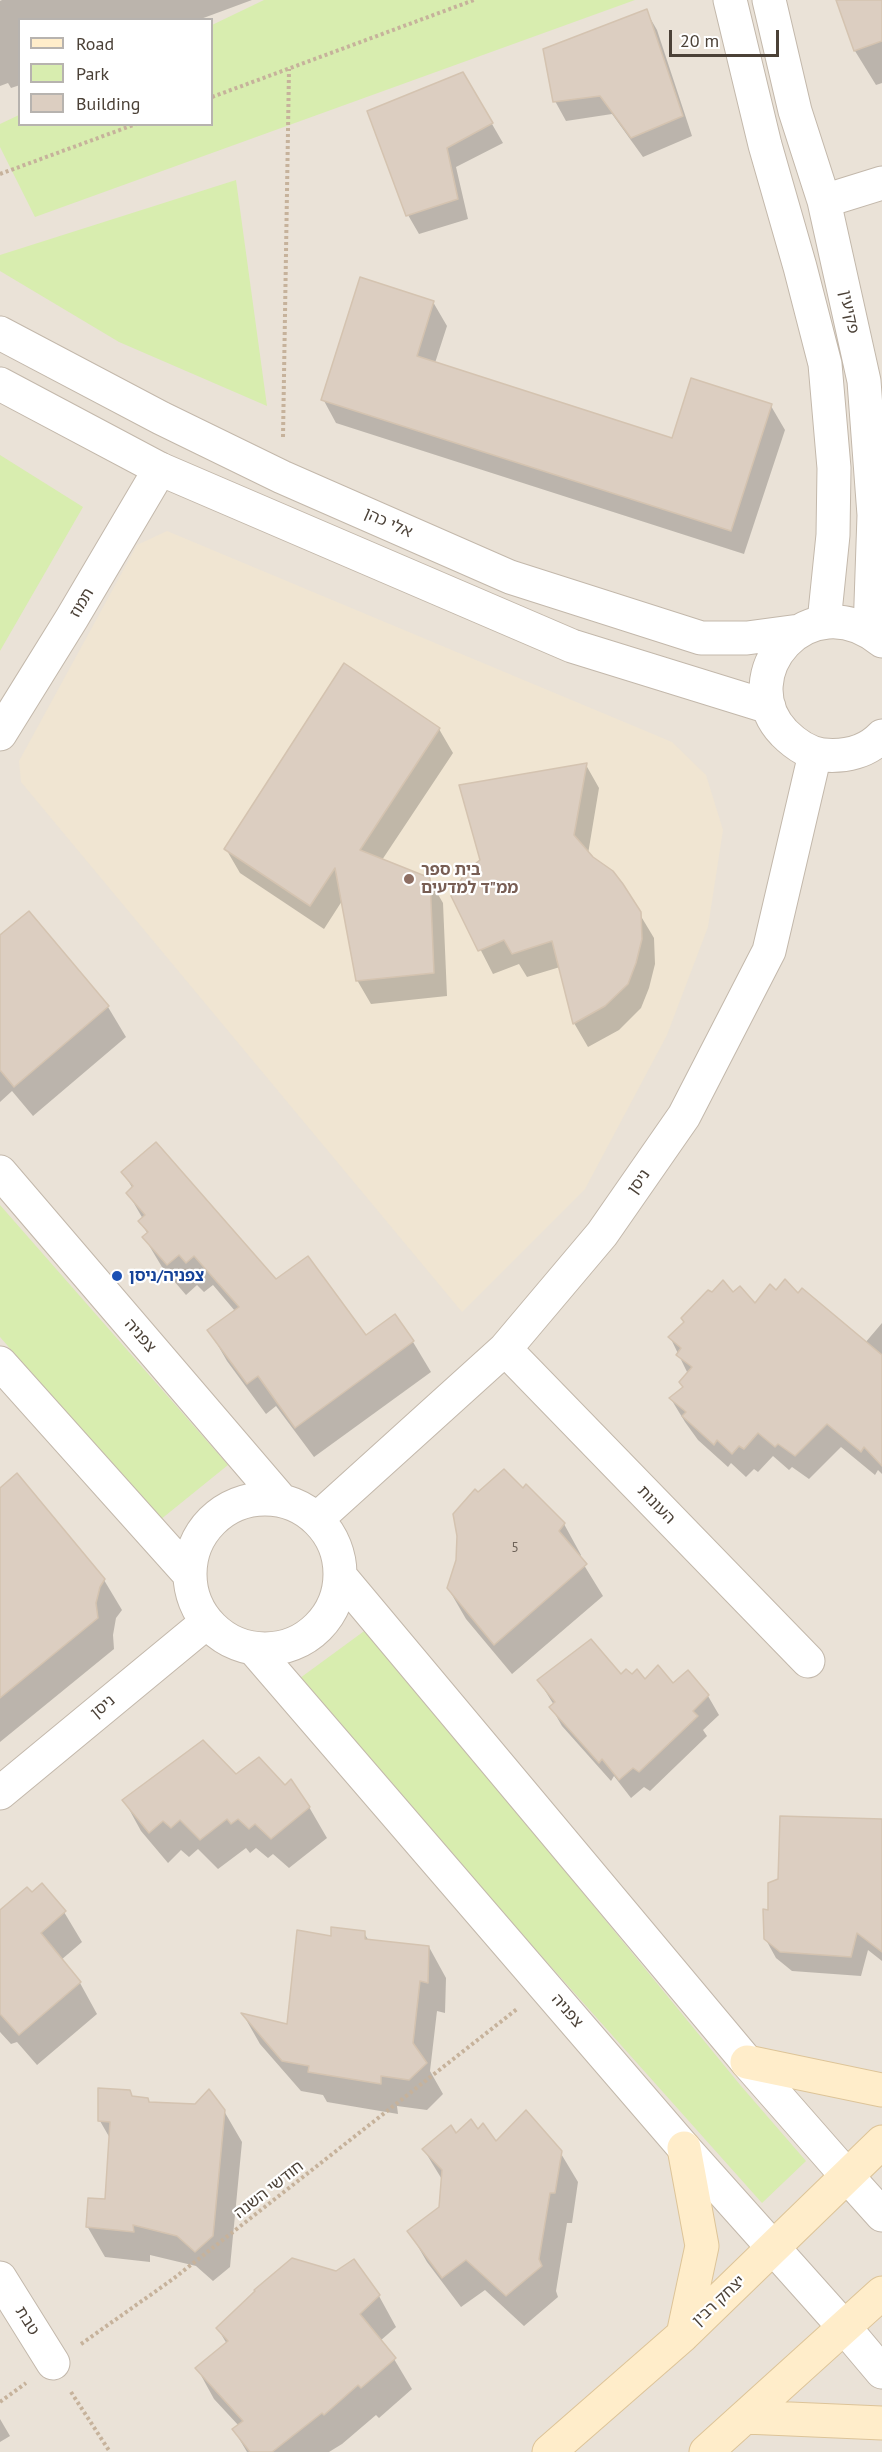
<!DOCTYPE html>
<meta charset="utf-8">
<style>
body{margin:0}
#map{position:relative;width:882px;height:2452px;overflow:hidden;background:#f6f1e9;font-family:"PT Sans",sans-serif}
canvas{display:block}
.legend{position:absolute;left:18px;top:18px;width:195px;height:108px;box-sizing:border-box;background:#fff;border:2px solid #b7b3af;margin:0;padding:8px 10px;list-style:none;font-size:18px;color:#4b4137}
.legend li{display:flex;align-items:center;gap:12px;height:30px}
.legend b{width:30px;border:2px solid #b7b3af}
.scale{position:absolute;left:669px;top:30px;width:110px;height:27px;box-sizing:border-box;border:3px solid #4b4137;border-top:0;padding-left:8px;font-size:18px;line-height:21px;white-space:nowrap;color:#4b4137;-webkit-text-stroke:4px #fff;paint-order:stroke}
</style>
<div id="map">
<canvas width="882" height="2452"></canvas>
<ul class="legend">
<li><b style="height:8px;background:#ffedca"></b>Road</li>
<li><b style="height:16px;background:#d8edaf"></b>Park</li>
<li><b style="height:16px;background:#dccec1"></b>Building</li>
</ul>
<div class="scale">20 m</div>
</div>
<script>
const context = document.querySelector('canvas').getContext('2d');
context.lineJoin = 'round';
function fillPath(path, color) { context.fillStyle = color; context.fill(path, 'evenodd'); }
function trace(path, color, width, dash) { context.strokeStyle = color; context.lineWidth = width; context.lineCap = dash ? 'butt' : 'round'; context.setLineDash(dash || []); context.stroke(path); }
function label(font, color, halo, rows, align = 'center') {
  context.font = font + ' "PT Sans","Noto Sans Hebrew",sans-serif'; context.lineWidth = 4.5; context.setLineDash([]); context.textBaseline = 'middle'; context.strokeStyle = halo; context.fillStyle = color; for (const [text, x, y, turn = 0] of rows) {
    context.save(); context.translate(x, y); context.rotate((+turn || 0) * Math.PI / 180); context.textAlign = isNaN(turn) ? turn : align; if (halo) context.strokeText(text, 0, 0); context.fillText(text, 0, 0); context.restore();
  }
}
fillPath(new Path2D(`
 M0,0H882V2452H0ZM20,20H212V124H20Z`), '#eae2d7');
fillPath(new Path2D(`
 M167,531L672,742L706,775L723,830L708,927L667,1035L585,1189L462,1312L21,782L19,761L137,545Z`), '#f0e5d2');
fillPath(new Path2D(`
 M264,0H635L35,217L0,147V124L19,115L20,124H212V25Z
 M236,180L267,406L119,342L0,271V255Z
 M0,455L83,507L0,651Z
 M0,1205L228,1465L160,1520L0,1337Z
 M367,1629L741,2086L806,2161L762,2203L296,1681Z`), '#d8edaf');
fillPath(new Path2D(`
 M2,0H252L198,20H20V85L11,88L8,83L0,86V1Z
 M837,0H882V83L876,85L855,51Z
 M646,11L657,30L692,136L643,157L612,114L566,121L555,101Z
 M463,74L503,143L456,167L468,219L419,234L408,215Z
 M433,302L447,326L435,363L673,439L771,406L785,430L744,554L336,423L323,399Z
 M439,729L453,753L382,860L429,879L443,903L447,996L371,1004L357,980L342,901L324,929L240,873L226,849Z
 M586,765L599,788L588,854L639,913L654,938L655,964L649,988L641,1008L619,1030L588,1047L574,1023L560,967L527,977L519,964L493,974L453,896Z
 M29,913L108,1007L126,1037L33,1116L12,1091L0,1102V937Z
 M123,1172L276,1281L366,1337L394,1316L413,1342L431,1372L314,1457L276,1406L266,1414L227,1361L209,1330L235,1311L213,1285L204,1292L197,1285L186,1295L162,1267L144,1237L148,1234L140,1222L143,1219L128,1193L133,1189Z
 M776,1292L798,1295L865,1343L882,1323V1474L878,1470L875,1475L841,1447L809,1479L792,1467L789,1470L773,1456L758,1472L754,1469L746,1477L731,1463L728,1467L698,1440L685,1422L671,1399L684,1389L688,1374L670,1337L712,1294H733L755,1306Z
 M0,1490L104,1580L122,1610L116,1618L113,1635L114,1649L0,1742Z
 M523,1490L564,1524L581,1555L579,1557L603,1596L512,1674L466,1619L448,1588L478,1494Z
 M688,1672L708,1696L719,1715L703,1730L707,1736L650,1791L644,1787L631,1798L614,1776L611,1781L562,1726L551,1707L554,1705L539,1681L632,1676L645,1681L673,1686Z
 M236,1776L285,1787L309,1807L327,1838L289,1868L273,1854L268,1858L256,1848L250,1853L246,1848L218,1869L198,1849L189,1857L181,1850L168,1863L141,1831L124,1800Z
 M882,1821V1961L868,1950L861,1976L792,1971L776,1958L765,1938L770,1912Z
 M32,1894L64,1912L82,1942L61,1960L80,1983L97,2014L37,2065L17,2042L11,2044L0,2032V1912Z
 M364,1933L369,1941L429,1947L446,1978L445,2013L437,2011L430,2071L443,2094L427,2110L397,2106L398,2114L327,2102L323,2095L301,2091L260,2044L244,2016L288,2026L332,1938Z
 M130,2091L133,2098L147,2099L150,2104L224,2111L242,2142L230,2267L213,2281L196,2266L150,2255V2262L105,2257L87,2226L106,2201L111,2140L100,2121Z
 M478,2132L495,2144L560,2152L578,2182L572,2223H567L556,2291L558,2297L524,2326L485,2290L461,2307L427,2262L409,2231L440,2208L443,2181L424,2150L456,2135Z
 M379,2296L396,2327L380,2341L394,2359L412,2389L379,2418L376,2415L342,2444L329,2452H247L234,2430L239,2426L214,2399L197,2368L227,2344L218,2329Z
 M0,2419L10,2436L0,2442Z`), '#0003');
const building = new Path2D(`
 M836,0H882V41L854,51Z
 M647,9L683,116L631,138L600,96L553,102L543,49Z
 M463,72L493,123L447,148L458,199L406,216L367,111Z
 M360,277L434,301L417,356L672,438L691,378L772,404L731,531L321,400Z
 M344,663L440,728L360,850L430,878L434,973L356,981L335,868L310,906L224,849Z
 M587,763L574,835L593,857L613,871L623,884L641,912L642,939L636,963L628,984L605,1006L573,1024L552,941L512,954L504,940L478,951L451,896L467,870L480,860L459,785Z
 M29,911L109,1006L14,1087L0,1070V935Z
 M156,1142L276,1279L308,1256L366,1335L395,1314L414,1341L295,1428L258,1376L247,1384L207,1330L239,1307L194,1256L186,1263L179,1255L167,1265L142,1237L148,1232L138,1221L145,1215L126,1193L133,1186L121,1172Z
 M785,1279L798,1293L802,1288L882,1355V1466L864,1447L861,1452L827,1424L795,1456L778,1444L775,1447L758,1433L744,1449L739,1446L732,1454L717,1440L714,1445L682,1416L686,1412L669,1398L683,1387L679,1382L692,1367L676,1355L681,1348L668,1337L684,1322L681,1318L708,1290L712,1292L723,1280L733,1292L740,1286L755,1303L770,1284L776,1290Z
 M504,1469L523,1488L526,1484L565,1523L559,1531L587,1564L494,1645L447,1588L456,1560L457,1536L453,1514L475,1489L478,1492Z
 M17,1473L105,1579L100,1587L96,1603L98,1618L0,1698V1488Z
 M591,1639L621,1674L626,1669L632,1674L637,1669L645,1679L658,1665L673,1683L688,1670L709,1695L693,1711L698,1716L639,1772L633,1768L619,1780L602,1759L599,1763L549,1707L555,1702L537,1680Z
 M203,1740L236,1774L259,1757L285,1785L291,1779L310,1807L271,1839L255,1824L249,1829L238,1819L231,1824L227,1819L200,1840L180,1820L171,1828L163,1821L149,1833L122,1800Z
 M780,1816L882,1819V1952L857,1933L851,1957L780,1952L764,1939L763,1909L768,1910V1883L778,1879Z
 M42,1883L66,1911L41,1933L81,1982L19,2035L0,2014V1910L27,1887L32,1892Z
 M331,1927L365,1931V1939L429,1946L428,1983L420,1981L413,2043L427,2063L409,2080L381,2076V2084L308,2072L309,2066L282,2061L241,2013L287,2024L297,1930L331,1936Z
 M98,2088L130,2090L132,2096L148,2098L149,2102L195,2104L209,2089L225,2110L213,2236L195,2252L177,2236L133,2225L134,2232L86,2227L88,2198L105,2199L110,2122L98,2121Z
 M526,2110L562,2151L555,2193H550L539,2259L542,2266L506,2296L466,2260L442,2278L407,2231L439,2207L442,2170L422,2149L451,2125L456,2133L471,2119L478,2129L483,2123L496,2141Z
 M292,2258L336,2271L354,2259L380,2295L360,2314L396,2358L361,2388L358,2385L324,2415L322,2413L272,2452H250L232,2429L243,2421L195,2368L228,2341L216,2328L255,2291L254,2290Z`);
fillPath(building, '#dccec1');
trace(building, '#d4c3b0', 1.5);
const minor = new Path2D(`
 M730,0L765,145L800,267L825,364L834,468L833,535L824,622
 M769,0L795,111L824,201L864,381L874,515L870,632
 M824,201L882,183
 M0,734L72,618L160,469
 M0,1172L281,1500
 M505,1349L808,1661
 M0,1363L189,1574
 M190 1574a75 75 0 1 1 150 0a75 75 0 1 1-150 0Z
 M317,1519L505,1349L602,1234L684,1116L769,951L815,754
 M341,1577L747,2062L847,2176
 M254,1649L684,2148L844,2327
 M0,1793L207,1622
 M0,2278L53,2363`);
const tertiary = new Path2D(`
 M0,333L161,418L282,477L510,577L701,638H747L799,631
 M0,384L160,469L572,646L769,707
 M882,641C808,581 730,676 784,733C795,744 807,753 823,755C845,757 867,752 882,736
 M847,2176L882,2215
 M844,2327L882,2372`);
const secondary = new Path2D(`
 M747,2062L882,2090
 M683,2335L702,2246L684,2148
 M745,2417L882,2423
 M549,2452L683,2335L882,2142
 M706,2452L882,2293`);
trace(minor, '#c3b8ab', 35);
trace(tertiary, '#c3b8ab', 35);
trace(secondary, '#ddc498', 35);
trace(new Path2D(`
 M212,97L474,0
 M0,174L136,124
 M283,437L289,69
 M81,2344L173,2279L517,2009
 M71,2392L110,2452
 M0,2402L26,2383`), '#c6b29b', 4, [3, 3]);
trace(minor, '#fff', 33);
trace(tertiary, '#fff', 33);
trace(secondary, '#ffedca', 33);
for (const [x, y, r, color] of [
 [409,879,6,"#8d6e63"],
 [117,1276,6,"#1a4fb4"]
]) { const dot = new Path2D(); dot.arc(x, y, r, 0, 2 * Math.PI); context.fillStyle = color; context.fill(dot); trace(dot, '#fff', 2); }
label('14px', '#6f645a', null, [
 ["5",515,1548]
]);
label('16px', '#4b4137', '#fff', [
 ["פקיעין",849,312,78],
 ["אלי כהן",388,523,24],
 ["תמוז",82,603,-59],
 ["ניסן",639,1182,-55],
 ["צפניה",140,1336,49],
 ["העונות",656,1505,46],
 ["ניסן",103,1707,-40],
 ["צפניה",567,2011,49],
 ["חודשי השנה",269,2190,-38],
 ["יצחק רבין",719,2301,-43],
 ["טבת",27,2321,58]
]);
label('bold 16px', '#785e54', '#fff', [
 ["בית ספר",421,870],
 ["ממ\"ד למדעים",421,888]
], 'left');
label('bold 16px', '#164399', '#fff', [
 ["צפניה/ניסן",129,1276]
], 'left');
</script>
